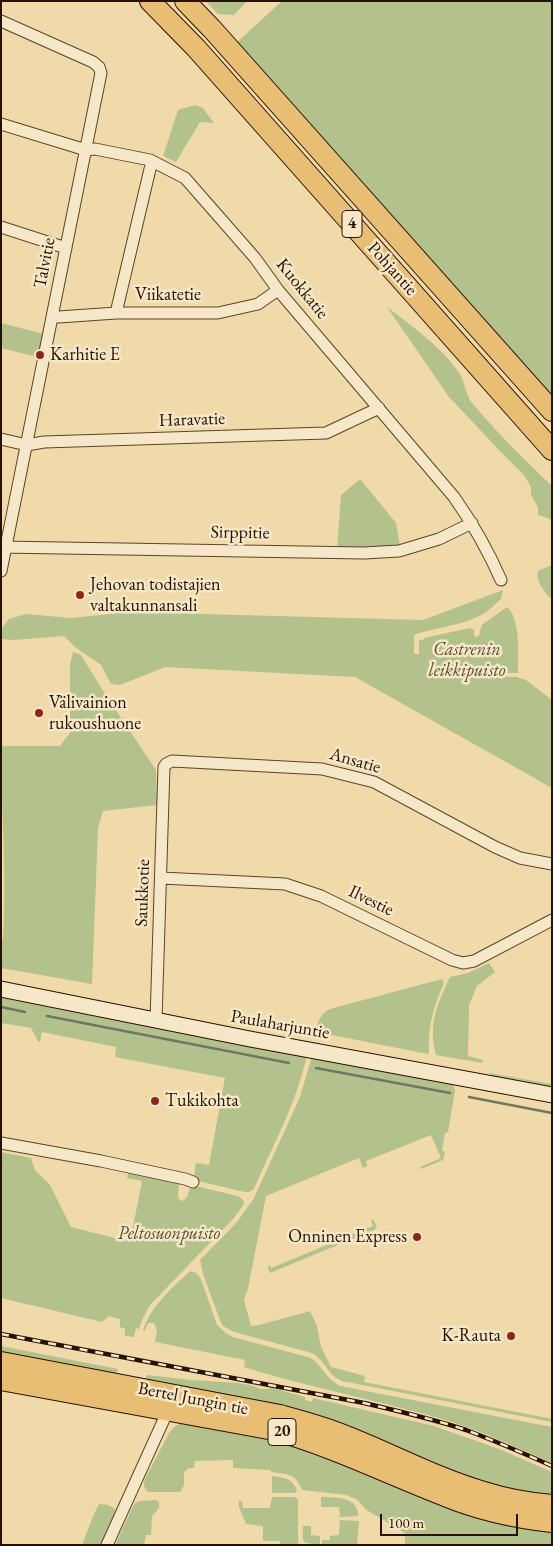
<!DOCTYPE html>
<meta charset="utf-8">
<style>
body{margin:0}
#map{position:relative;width:553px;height:1546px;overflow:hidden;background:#f0daa9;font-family:"EB Garamond",serif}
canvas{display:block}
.frame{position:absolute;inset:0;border:2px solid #291101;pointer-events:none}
.scale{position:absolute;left:380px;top:1514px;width:138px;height:22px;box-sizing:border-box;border:2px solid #291101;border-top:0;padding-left:6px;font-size:15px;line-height:18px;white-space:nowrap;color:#291101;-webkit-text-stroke:4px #f5e7c7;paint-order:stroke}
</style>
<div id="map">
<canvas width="553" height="1546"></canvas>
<div class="frame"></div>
<div class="scale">100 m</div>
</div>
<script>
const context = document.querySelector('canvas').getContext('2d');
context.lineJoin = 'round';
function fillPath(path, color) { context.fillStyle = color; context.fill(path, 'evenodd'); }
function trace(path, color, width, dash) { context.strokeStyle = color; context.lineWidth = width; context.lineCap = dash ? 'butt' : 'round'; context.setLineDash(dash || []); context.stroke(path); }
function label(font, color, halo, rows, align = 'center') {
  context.font = font + ' "EB Garamond",serif'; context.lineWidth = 5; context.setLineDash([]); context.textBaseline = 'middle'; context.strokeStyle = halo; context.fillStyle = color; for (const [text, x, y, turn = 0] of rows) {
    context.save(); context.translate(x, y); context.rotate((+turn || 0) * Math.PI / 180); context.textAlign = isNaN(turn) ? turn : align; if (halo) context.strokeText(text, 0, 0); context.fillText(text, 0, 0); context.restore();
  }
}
fillPath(new Path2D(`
 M206,1H247L234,15L218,14Z
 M282,1H552V401L235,44Z
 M195,105L203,108L214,123L200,122L176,162L163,156L178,110Z
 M387,307C413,327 439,345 458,371C465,381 465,393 472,403C497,433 524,459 552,486V521L548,518L538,515V507L531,495V487L524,475L500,451L449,397Z
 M1,323L44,334L37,357L1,348Z
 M359,480H361L396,523L400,546L337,550L341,495Z
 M552,565V597H549C544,590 535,581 538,571Z
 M503,590L501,599C495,604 489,611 483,614C462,626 436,627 414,635V654H419V640H423L424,638L470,628L474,630V637L479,636L481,627L483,624L507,607C521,619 518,656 518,673H493L492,676L517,677L526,680L552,700V788L355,677L165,667L120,685L111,684L101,665L75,647L64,636L14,640L2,639V628L9,619L26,614L71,618L130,612L423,620Z
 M73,652L81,655L107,697L156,770L157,805L103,811L98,828L92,984L1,968V939H3C7,875 1,810 1,746H60L70,733V665Z
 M489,963L495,972L477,986L469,1005L468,1056L483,1060L482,1063L436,1055C428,1024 437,1005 450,977L468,973Z
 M442,979L444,983C433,1008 428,1025 429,1053L428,1054L316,1032C317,1022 321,1013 330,1009Z
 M1,996L307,1055C297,1102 273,1145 254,1189L249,1192H245L198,1181L194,1176L196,1163L209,1165L225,1078L125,1059L115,1057L116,1047L42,1032L40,1042L38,1041L31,1028L1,1023Z
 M312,1056L449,1082L453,1085L455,1090L448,1132L445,1133L442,1150L445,1152L443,1160L421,1169L420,1167L441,1158L431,1135L366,1161L367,1166L363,1168L359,1158L266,1196L248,1288L244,1300L251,1326L259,1325L310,1311L317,1326L321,1347L331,1367L365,1376L364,1382L552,1419V1422L342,1381C326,1374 326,1361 312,1353L234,1332L223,1326L221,1323L203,1274L200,1260L237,1222L254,1198L300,1097Z
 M489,1073L552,1084V1088L493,1077Z
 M1,1152L31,1158L35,1170L50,1185L71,1227L130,1242L142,1181L127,1178L128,1173L179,1183L178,1197L180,1200L183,1201L187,1197L191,1185L238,1196L243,1200L244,1204L234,1218L150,1305L143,1318L139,1329L136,1328L134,1337L125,1336V1329L120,1327V1319L109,1316L102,1322L1,1298Z
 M373,1219L377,1227L374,1230L270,1273L268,1268L269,1264L271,1268L373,1226L371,1220Z
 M190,1271L196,1273L201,1279L217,1325L226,1333L233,1337L311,1358C324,1367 324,1377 340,1386L552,1427V1463C514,1446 475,1428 435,1417C372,1399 307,1387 244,1367L245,1360L155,1342L157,1331L154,1323H148L145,1331L143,1330C152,1305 171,1289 190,1271Z
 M1,1346L118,1369L116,1376L1,1355Z
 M147,1375L191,1380L238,1383L254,1386L260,1389H265L272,1388L305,1397V1400L312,1402L313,1398L434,1426L499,1449L552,1472V1499L486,1486L145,1382Z
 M183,1422L277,1437L552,1527V1545H405V1533L365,1509L358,1500L346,1495L302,1490C296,1473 286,1474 271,1472V1470L233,1468V1460L195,1461L194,1468H189L184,1472V1485L180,1492H148C144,1488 143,1485 145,1479L169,1433L174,1427Z
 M272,1476C284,1478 292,1478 297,1490L295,1493H272Z
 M272,1497H294L298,1499V1545H281L280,1541H263V1526L246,1524L239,1507V1501H242L243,1508H270Z
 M321,1497C335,1497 359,1497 358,1516L340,1517L339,1507H321Z
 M156,1500L159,1502V1508L152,1516L151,1535H146L144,1545H115L134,1504L139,1501Z
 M99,1504L108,1505L115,1509L116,1514L102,1545H82L94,1514Z
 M340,1520L359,1521L357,1544H322V1540H330V1536L339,1535Z
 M303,1526H311V1535L320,1536V1544C302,1544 302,1543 303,1526Z`), '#b3c18d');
trace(new Path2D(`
 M1,1007L25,1012
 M47,1016L289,1063
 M316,1068L450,1093
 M469,1097L552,1113`), '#6d7766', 2.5);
const street = new Path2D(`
 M1,21L93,62L99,67L101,73L1,571
 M1,124L86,150L95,149L150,160L185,178L255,258L278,290L454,497C473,524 488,550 501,580
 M1,227L66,248
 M116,313L150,169L153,162
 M53,316L59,317L116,313H218L258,304L278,290
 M1,439L27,445L44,442L326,433L379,408
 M1,547L364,553L399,551L439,539L472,523
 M161,878L285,884L321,896L452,960L463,963L474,961L552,920
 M156,1020L164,767L166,764L172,761L322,769L374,782L495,847L520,858L552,864
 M1,1143L101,1161L185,1179L193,1182
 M107,1545L170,1406`);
const secondary = new Path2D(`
 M1,989L250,1039L552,1095`);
const highway = new Path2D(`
 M150,1L196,48L552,450
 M185,1L212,29L552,411
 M1,1362L280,1415C302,1421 325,1427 346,1436C392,1454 436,1478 484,1492C506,1499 529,1503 552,1505
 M1,1380L274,1430C334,1447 388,1474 445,1496C479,1510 515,1518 552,1522`);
trace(street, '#5b432b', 13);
trace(secondary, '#291101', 17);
trace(highway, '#291101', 22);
trace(street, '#f5e7c7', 11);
trace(secondary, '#f5e7c7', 15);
trace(highway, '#e8bd74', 20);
const rail = new Path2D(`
 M1,1334L364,1403C398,1411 433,1419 466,1430C495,1441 523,1453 552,1466`);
trace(rail, '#291101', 4.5);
trace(rail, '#f5e7c7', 2.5, [8]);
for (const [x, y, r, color] of [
 [40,355,5,"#8f2418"],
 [80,595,5,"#8f2418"],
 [39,713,5,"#8f2418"],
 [155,1101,5,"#8f2418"],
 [417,1237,5,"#8f2418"],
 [511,1336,5,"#8f2418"]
]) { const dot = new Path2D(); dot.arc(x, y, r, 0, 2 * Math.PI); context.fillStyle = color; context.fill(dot); trace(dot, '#f5e7c7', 2); }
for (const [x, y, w] of [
 [352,224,20],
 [282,1432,28]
]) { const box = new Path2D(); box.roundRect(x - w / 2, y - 13.5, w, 27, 4); context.fillStyle = '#f5e7c7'; context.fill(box); trace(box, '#291101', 1); }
label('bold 16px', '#291101', null, [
 ["4",352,224],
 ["20",282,1432]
]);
label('18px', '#291101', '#f5e7c7', [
 ["Talvitie",45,263,-79],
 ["Pohjantie",392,269,48],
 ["Kuokkatie",302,289,51],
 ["Viikatetie",168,295],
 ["Haravatie",192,420,-2],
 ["Sirppitie",240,533,1],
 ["Ansatie",355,761,16],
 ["Saukkotie",143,893,-88],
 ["Ilvestie",371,901,26],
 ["Paulaharjuntie",280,1025,10],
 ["Bertel Jungin tie",193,1399,11]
]);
label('18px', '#291101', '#f5e7c7', [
 ["Karhitie E",50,355],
 ["Jehovan todistajien",90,585],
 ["valtakunnansali",90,606],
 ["Välivainion",49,703],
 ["rukoushuone",49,724],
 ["Tukikohta",165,1101],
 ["Onninen Express",407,1237,"right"],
 ["K-Rauta",501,1336,"right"]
], 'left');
label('italic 18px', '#594f32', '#f5e7c7', [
 ["Castrenin",467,650],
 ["leikkipuisto",467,671],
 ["Peltosuonpuisto",169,1234]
]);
</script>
